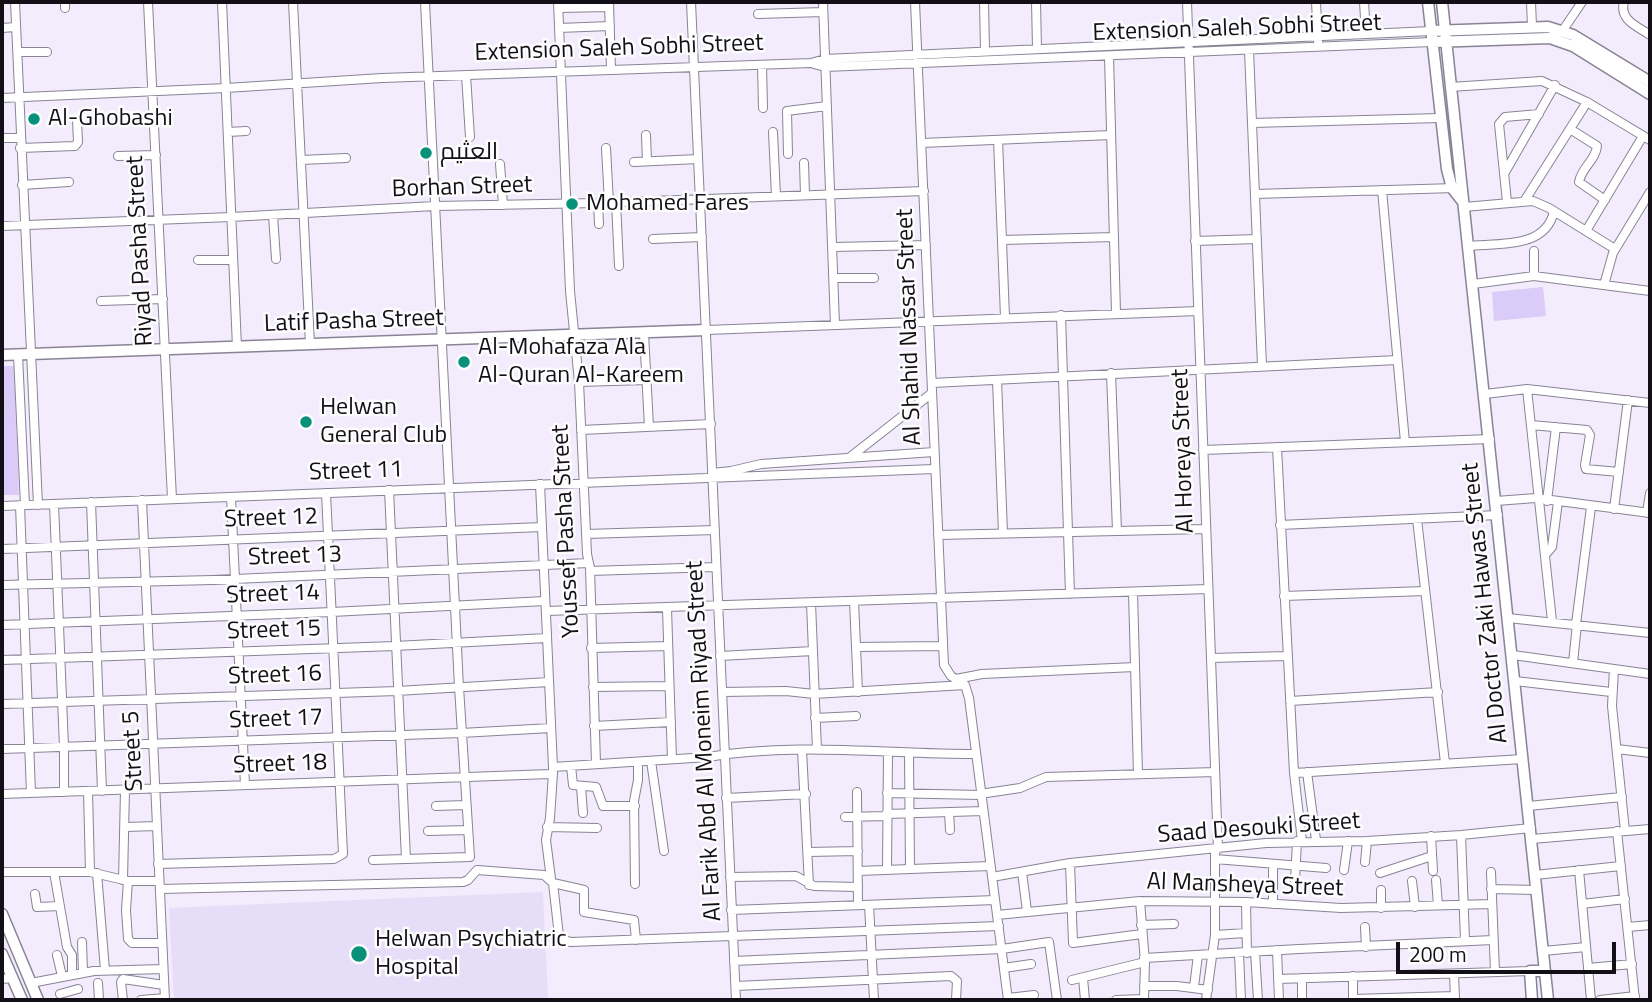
<!DOCTYPE html>
<meta charset="utf-8">
<style>
body{margin:0}
#map{position:relative;width:1652px;height:1002px;overflow:hidden;background:#f2ecfc;font-family:"Titillium Web",sans-serif}
canvas{display:block}
.frame{position:absolute;inset:0;border:4px solid #121016;pointer-events:none}
.scale{position:absolute;left:1396px;top:942px;width:220px;height:32px;box-sizing:border-box;border:4px solid #121016;border-top:0;padding-left:9px;font-size:21px;line-height:24px;white-space:nowrap;color:#121016;-webkit-text-stroke:5px #fdfdfd;paint-order:stroke}
</style>
<div id="map">
<canvas width="1652" height="1002"></canvas>
<div class="frame"></div>
<div class="scale">200 m</div>
</div>
<script>
const context = document.querySelector('canvas').getContext('2d');
context.lineJoin = 'round';
function fillPath(path, color) { context.fillStyle = color; context.fill(path, 'evenodd'); }
function trace(path, color, width, dash) { context.strokeStyle = color; context.lineWidth = width; context.lineCap = dash ? 'butt' : 'round'; context.setLineDash(dash || []); context.stroke(path); }
function label(font, color, halo, rows, align = 'center') {
  context.font = font + ' "Titillium Web",Cairo,sans-serif'; context.lineWidth = 5; context.setLineDash([]); context.textBaseline = 'middle'; context.strokeStyle = halo; context.fillStyle = color; for (const [text, x, y, turn = 0] of rows) {
    context.save(); context.translate(x, y); context.rotate((+turn || 0) * Math.PI / 180); context.textAlign = isNaN(turn) ? turn : align; if (halo) context.strokeText(text, 0, 0); context.fillText(text, 0, 0); context.restore();
  }
}
fillPath(new Path2D(`
 M543,892L548,1000H174L169,908Z`), '#e6def8');
fillPath(new Path2D(`
 M1543,287L1546,316L1494,321L1492,292Z
 M2,366H14L19,495H2Z`), '#dbcbf9');
const street = new Path2D(`
 M15,2L38,505
 M65,2V8
 M148,2L172,499
 M222,2L237,347
 M293,2L310,344
 M558,2L570,291L579,382L587,554L590,568L596,764
 M609,2L611,70
 M691,2L736,1000
 M823,2L835,325
 M915,2L944,665L951,676L965,685L969,698L1008,1000
 M984,2L985,50
 M1036,2L1037,48
 M1187,2L1218,849
 M1316,2L1318,41
 M1364,2L1366,34
 M1531,2L1532,26
 M1624,2C1619,20 1637,26 1650,35
 M559,8L609,7
 M758,14L823,12
 M2,28L15,27
 M559,28L610,26
 M1563,30L1582,2
 M1249,50L1262,366
 M18,52H47
 M1109,56L1116,313
 M814,64L825,67L1432,42
 M762,65L763,108
 M466,75L470,137
 M1450,87L1542,81L1587,102L1650,140
 M2,98L226,88L382,78L811,63L825,59L1431,31
 M1252,123L1440,118
 M1570,129L1597,146C1596,160 1581,168 1579,182L1605,200
 M228,132L246,131
 M773,132L776,196
 M646,135L647,161
 M2,138H20
 M998,140L1005,317
 M922,143L1111,135
 M20,148L75,146L78,142L77,120
 M606,148L609,203
 M788,154L787,111L827,106
 M118,156L156,155
 M301,160L346,158
 M634,162L698,159
 M804,163L805,195
 M500,164L503,205
 M1504,174L1555,85
 M22,185L69,182
 M1382,190L1405,442
 M1255,194L1455,188
 M1525,200L1587,102
 M616,202L619,266
 M1507,202L1499,124L1505,117L1539,114
 M598,203L599,224
 M1464,207L1533,201L1549,208L1615,249
 M273,215L276,259
 M2,226L231,217L435,206L598,203L924,191
 M1586,231L1643,136
 M653,239L702,237
 M1002,240L1114,237
 M1195,241L1257,239
 M1468,246C1499,243 1546,249 1554,211
 M833,247L926,245
 M1534,251V276
 M198,260H233
 M834,278H874
 M1473,284L1534,276L1650,291
 M1604,285L1613,253L1650,192
 M101,301L163,299
 M1061,315L1070,594
 M707,330L1198,311
 M644,333L649,427
 M18,355L25,505
 M1111,373L1117,531
 M997,380L1003,533
 M579,382L646,380
 M932,383L1397,360
 M1527,389L1552,621
 M1485,394L1527,389L1650,403
 M1531,425L1587,430L1590,435L1585,465L1586,469L1619,472
 M581,430L711,424
 M1277,447L1294,773L1302,841
 M1203,450L1490,439
 M849,458L932,393
 M712,473L731,471L761,464L934,452
 M540,484L553,767
 M389,490L406,859
 M231,497L245,785
 M142,500L165,1000
 M1496,501L1536,498L1650,513
 M1547,501L1556,427
 M91,502L102,791
 M54,504L64,747V792
 M20,505L31,793
 M2,506L934,469
 M1614,509L1628,400
 M1647,513L1650,493
 M1417,519L1445,763
 M1280,525L1498,515
 M586,534L715,530
 M938,535L1206,529
 M2,549L542,527
 M1546,554L1552,547L1558,502
 M590,571L716,567
 M2,585L213,580L589,563
 M1133,592L1138,774
 M1284,596L1425,591
 M854,601L858,692
 M811,603L817,750
 M667,609L672,759
 M546,611L1208,589
 M1508,618L1650,633
 M1576,624L1591,507
 M2,625L332,612L545,601
 M856,647L943,646
 M591,648L668,646
 M1513,655L1650,674
 M720,656L813,651
 M1211,658L1287,656
 M2,660L395,646L547,638
 M1573,663L1577,624
 M1614,669L1612,706L1625,831
 M956,679L982,674L1135,667
 M1515,681L1611,692
 M593,687L669,686
 M722,692L786,691L814,694L965,685
 M1290,701L1438,692
 M2,704L397,691L549,682
 M815,718L856,716
 M594,726L671,722
 M2,749L461,733L551,728
 M1617,749L1650,753
 M802,750L809,885
 M909,754L910,869
 M651,761L664,851
 M571,766L573,785L596,787L603,806H635
 M553,767L708,757C795,742 887,754 975,754
 M1307,772L1316,840
 M1294,773L1523,759
 M581,787L583,813
 M88,791L90,872
 M857,792L858,905
 M887,793L981,795
 M2,794L550,774L553,772V767
 M980,794L1020,788L1046,777L1215,772
 M726,798L806,794
 M436,806L465,805
 M1528,806L1622,797
 M949,812L950,830
 M886,814L983,811
 M845,817L886,816
 M125,827L157,826
 M547,827L597,828
 M428,831L467,830
 M1617,831L1635,1000
 M1461,835L1465,940
 M1431,836L1433,871
 M1532,839L1650,829
 M808,852L858,851
 M1215,859L1326,868
 M373,860L470,857L459,687L425,2
 M1365,862L1367,841
 M1070,863L1073,943L1142,934
 M158,864L334,859L343,854L326,493
 M1273,864V904
 M887,870L888,753
 M1344,870L1348,841
 M1579,870L1591,1000
 M858,871L990,866
 M2,872H90L128,881H159
 M54,872L67,947L72,955V974
 M1022,872L1027,911
 M1491,872L1495,972
 M97,873L105,970
 M1380,873L1432,856
 M1535,875L1621,866
 M730,877L796,876L814,886L858,887
 M992,877L1070,863L1266,843L1367,841L1461,835L1531,828
 M551,879L546,840L550,818L553,773
 M123,880L125,790
 M1436,880L1438,905
 M128,881L126,910L128,939L132,943H162
 M1295,881L1297,841
 M1412,881L1415,907
 M553,883L559,936L562,940L571,942L999,926
 M553,883L584,890V912L634,920L636,940
 M635,884L634,801L638,780V762
 M160,889L463,882L468,880L477,870L544,875L553,883
 M1491,889L1537,890
 M1381,890V908
 M35,894L37,907L60,906
 M1140,901L1145,962L1144,1000
 M1246,902L1247,953
 M1582,904L1625,899
 M869,905L874,1000
 M731,910L995,900
 M997,915L1140,901L1246,902L1341,908L1492,904
 M1141,925L1174,924
 M1365,927L1366,947
 M1628,927L1650,925
 M1215,935L1246,933
 M82,942L83,972
 M1277,950L1279,1000
 M1543,951L1586,947
 M1255,952L1258,1000
 M1239,953L1241,1000
 M57,955L62,976
 M1144,958L1299,949L1493,940
 M734,961L1002,949L1049,942L1057,1000
 M1004,968L1031,964
 M1588,968L1632,964
 M1454,974L1455,999
 M1353,976V1000
 M1083,978L1085,1000
 M1302,978V1000
 M2,979L12,978
 M1278,979L1530,971
 M1072,980L1145,962
 M31,983L94,971L163,969
 M98,983L99,1000
 M736,986L951,976L957,981L956,1000
 M1144,986H1177L1208,990
 M1194,987L1198,955
 M60,994L78,989
 M1008,998L1034,995
 M1353,999L1455,996
 M123,1000L121,982L123,979L164,985
 M141,1000L165,998
 M1116,1000L1144,999
 M1206,1000L1215,935V849
 M1600,1000L1635,996`);
const secondary = new Path2D(`
 M1428,2L1447,169L1452,188L1463,202
 M1442,2L1548,1000
 M1431,31L1548,27L1573,35L1650,82
 M1432,42L1550,38L1573,46L1650,94
 M2,355L707,330
 M2,914L38,1000
 M2,954L22,1000
 M1532,1000L1530,971H1545`);
trace(street, '#898395', 10);
trace(secondary, '#898395', 13);
trace(street, '#fff', 8);
trace(secondary, '#fff', 10);
for (const [x, y, r, color] of [
 [34,119,7,"#07917b"],
 [426,153,7,"#07917b"],
 [572,204,7,"#07917b"],
 [464,362,7,"#07917b"],
 [306,422,7,"#07917b"],
 [359,954,9,"#07917b"]
]) { const dot = new Path2D(); dot.arc(x, y, r, 0, 2 * Math.PI); context.fillStyle = color; context.fill(dot); trace(dot, '#fdfdfd', 2.5); }
label('24px', '#121016', '#fdfdfd', [
 ["Extension Saleh Sobhi Street",1237,29,-2],
 ["Extension Saleh Sobhi Street",619,49,-2],
 ["Borhan Street",462,188,-2],
 ["Riyad Pasha Street",141,251,-93],
 ["Latif Pasha Street",354,322,-2],
 ["Al Shahid Nassar Street",910,327,-92],
 ["Al Horeya Street",1184,451,-92],
 ["Street 11",356,472,-2],
 ["Street 12",271,519,-2],
 ["Youssef Pasha Street",567,531,-93],
 ["Street 13",295,557,-2],
 ["Street 14",273,595,-2],
 ["Al Doctor Zaki Hawas Street",1486,603,-96],
 ["Street 15",274,631,-2],
 ["Street 16",275,676,-2],
 ["Street 17",276,720,-2],
 ["Al Farik Abd Al Moneim Riyad Street",705,741,-93],
 ["Street 5",134,751,-93],
 ["Street 18",280,765,-2],
 ["Saad Desouki Street",1259,829,-4],
 ["Al Mansheya Street",1245,886,2]
]);
label('24px', '#121016', '#fdfdfd', [
 ["Al-Ghobashi",48,119],
 ["العثيم",440,153],
 ["Mohamed Fares",586,204],
 ["Al-Mohafaza Ala",478,348],
 ["Al-Quran Al-Kareem",478,376],
 ["Helwan",320,408],
 ["General Club",320,436],
 ["Helwan Psychiatric",375,940],
 ["Hospital",375,968]
], 'left');
</script>
